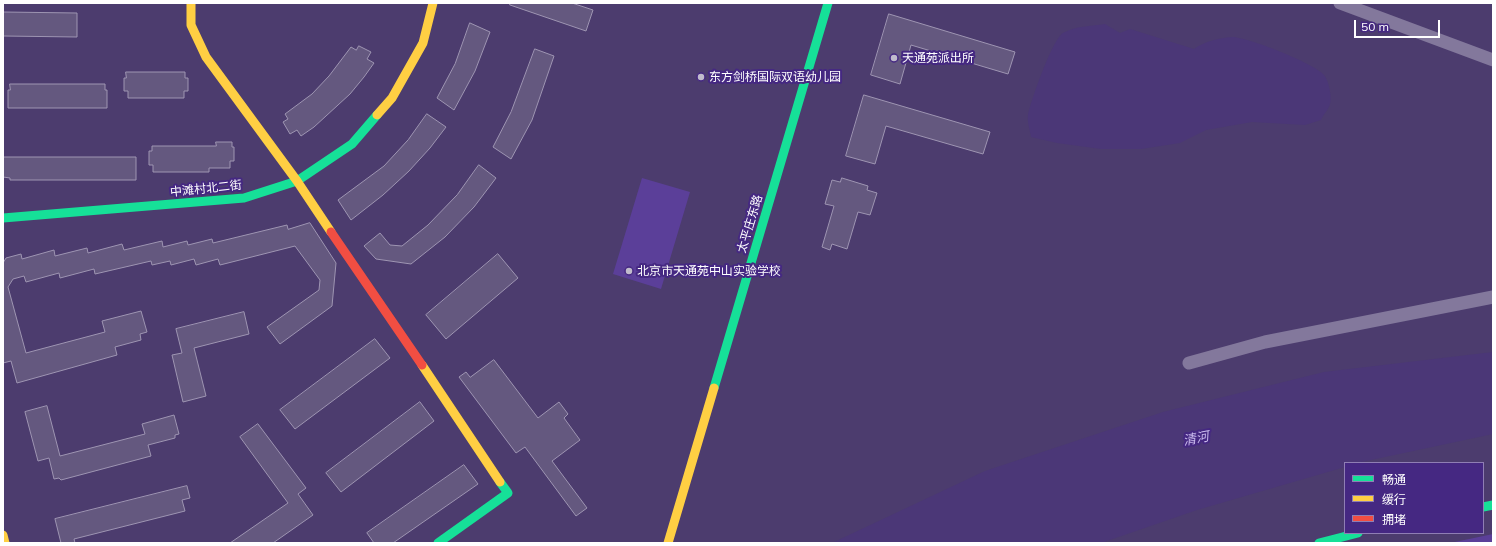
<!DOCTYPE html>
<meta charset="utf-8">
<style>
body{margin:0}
#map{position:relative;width:1496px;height:546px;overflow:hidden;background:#4c3c6e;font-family:Mulish,"Noto Sans SC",sans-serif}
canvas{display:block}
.frame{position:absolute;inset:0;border:4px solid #fff;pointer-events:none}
.legend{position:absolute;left:1344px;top:462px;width:140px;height:72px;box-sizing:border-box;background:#452882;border:1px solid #8f7eb4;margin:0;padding:5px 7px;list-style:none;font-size:12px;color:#fff}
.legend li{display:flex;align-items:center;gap:8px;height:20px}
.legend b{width:20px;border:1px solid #8f7eb4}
.scale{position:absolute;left:1354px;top:20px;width:86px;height:18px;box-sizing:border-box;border:2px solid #fff;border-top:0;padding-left:5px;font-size:12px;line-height:14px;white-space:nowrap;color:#fff;-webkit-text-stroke:3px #452882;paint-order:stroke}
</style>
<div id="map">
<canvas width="1496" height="546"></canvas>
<div class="frame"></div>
<ul class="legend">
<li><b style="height:5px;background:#16e098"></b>畅通</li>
<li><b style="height:5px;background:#ffcf43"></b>缓行</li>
<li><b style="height:5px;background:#f24e42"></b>拥堵</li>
</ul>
<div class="scale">50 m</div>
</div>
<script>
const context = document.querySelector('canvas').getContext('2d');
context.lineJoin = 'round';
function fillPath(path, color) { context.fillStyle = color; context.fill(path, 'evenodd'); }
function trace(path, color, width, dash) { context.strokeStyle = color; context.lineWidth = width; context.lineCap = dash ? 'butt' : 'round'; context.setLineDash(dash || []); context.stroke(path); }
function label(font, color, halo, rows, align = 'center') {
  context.font = font + ' Mulish,"Noto Sans SC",sans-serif'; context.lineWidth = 4; context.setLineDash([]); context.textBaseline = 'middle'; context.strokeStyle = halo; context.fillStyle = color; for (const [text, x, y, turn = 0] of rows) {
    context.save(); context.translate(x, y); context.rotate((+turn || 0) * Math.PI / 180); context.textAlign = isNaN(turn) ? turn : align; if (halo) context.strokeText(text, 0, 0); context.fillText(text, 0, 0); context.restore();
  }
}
fillPath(new Path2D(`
 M642,178L690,192L661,289L613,274Z
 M1493,534V543H1450Z`), '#5b3f99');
fillPath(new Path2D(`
 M1105,24L1120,33L1130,29L1194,49C1205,41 1219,38 1232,37C1247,37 1314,63 1324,75C1329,81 1332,97 1330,104C1329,109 1323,115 1321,120L1305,125L1252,122L1206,130L1180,143L1141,149H1101L1057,143L1031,137C1030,130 1027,122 1028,115C1031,101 1052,40 1063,33C1075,26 1092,26 1105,24Z
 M1493,352V434L1357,463H1345V467L1197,510L1101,543H832L985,471L1163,412L1324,372Z`), '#4b3777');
const building = new Path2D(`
 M510,3H572L593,10L586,31L510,5Z
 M3,12L77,13V37L3,36Z
 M889,14L1015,52L1008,74L911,45L900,84L871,75Z
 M470,23L490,32L475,71L454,110L437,98L455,64Z
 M359,46L371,52L367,59L374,63L364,77L350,94L314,127L301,136L297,130L290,134L283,122L288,119L285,114L312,94L329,76L351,47L356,50Z
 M535,49L554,56L532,120L511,159L493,147L511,112Z
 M126,72H185V78H188V91H184V98H128V91H124V78H126Z
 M10,84H105V90H107V108H8V90H10Z
 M864,95L990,132L983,154L886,126L875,164L846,156Z
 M427,114L446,127L430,148L409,171L383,195L351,220L338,200L384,166L408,140Z
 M216,142H232V147H234V161H230V168H209V172H153V165H149V151H152V146H216Z
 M3,157H136V180H10V178L3,177Z
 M479,165L496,178L474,207L445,237L411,264L376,259L364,246L380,233L390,245L402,246L428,225L457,195Z
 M842,178L868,186L867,190L877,193L870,215L858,212L847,249L832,244L830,250L822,247L834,206L825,204L832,180L840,182Z
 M310,223L336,263L332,306L280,344L267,327L319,290L320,280L295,246L220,265L218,259L196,265L194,259L171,265L170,261L152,265L151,261L95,274L94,269L60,278L59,273L26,282L24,276L13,279L8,287L26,353L105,332L102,321L141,311L147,332L140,334L141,340L115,347L117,355L17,383L11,361L3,363V263L6,258L21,254L22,259L54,250L55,256L87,248L88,253L122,244L124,250L162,241L163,247L187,241L188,245L212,239L213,243L287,225L288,229Z
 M498,254L518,278L446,339L426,315Z
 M244,312L249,334L194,348L206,396L183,402L172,355L182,353L176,329Z
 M375,339L390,358L295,429L280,410Z
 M494,360L538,418L559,402L568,414L564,418L580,440L552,461L587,508L576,516L525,447L516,453L459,377L466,372L470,377Z
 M420,402L434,421L341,492L326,473Z
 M47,406L60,456L145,434L142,424L174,415L179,434L175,435V438L148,445L151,456L61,480L59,478L54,479L49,458L38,461L25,412Z
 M258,424L306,488L298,494L313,515L273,543H230L288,503L240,437Z
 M464,465L478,484L393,543H374L367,533Z
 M187,486L190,498L182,500L185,511L74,539L75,543H61L55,519Z`);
fillPath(building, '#64587f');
trace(building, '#9e95b2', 1);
trace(new Path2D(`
 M1340,3L1493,60
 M1189,363L1265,342L1493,297`), '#83789c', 13);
trace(new Path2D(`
 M3,218L244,198L297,181L352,144L377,115
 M714,388L828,3
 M1483,507L1493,505
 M438,543L508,493L500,482
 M1319,543L1358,533`), '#16e098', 9);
trace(new Path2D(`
 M191,3V25L206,57L297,181L331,232
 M377,115L392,98L423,43L433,3
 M422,365L500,482
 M3,535L5,543
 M668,543L714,388`), '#ffcf43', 9);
trace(new Path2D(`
 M331,232L422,365`), '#f24e42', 9);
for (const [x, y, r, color] of [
 [894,58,4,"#c0bbcc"],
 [701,77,4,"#c0bbcc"],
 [629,271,4,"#c0bbcc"]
]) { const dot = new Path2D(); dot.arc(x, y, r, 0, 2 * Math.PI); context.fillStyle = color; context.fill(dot); trace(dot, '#452882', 1.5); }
label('12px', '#fff', '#452882', [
 ["天通苑派出所",902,58],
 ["东方剑桥国际双语幼儿园",709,77],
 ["北京市天通苑中山实验学校",637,271]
], 'left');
label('12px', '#fff', '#452882', [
 ["中滩村北二街",206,189,-6],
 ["太平庄东路",750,224,-73]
]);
label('italic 13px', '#cbbcee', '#452882', [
 ["清河",1196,439,-11]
]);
</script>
